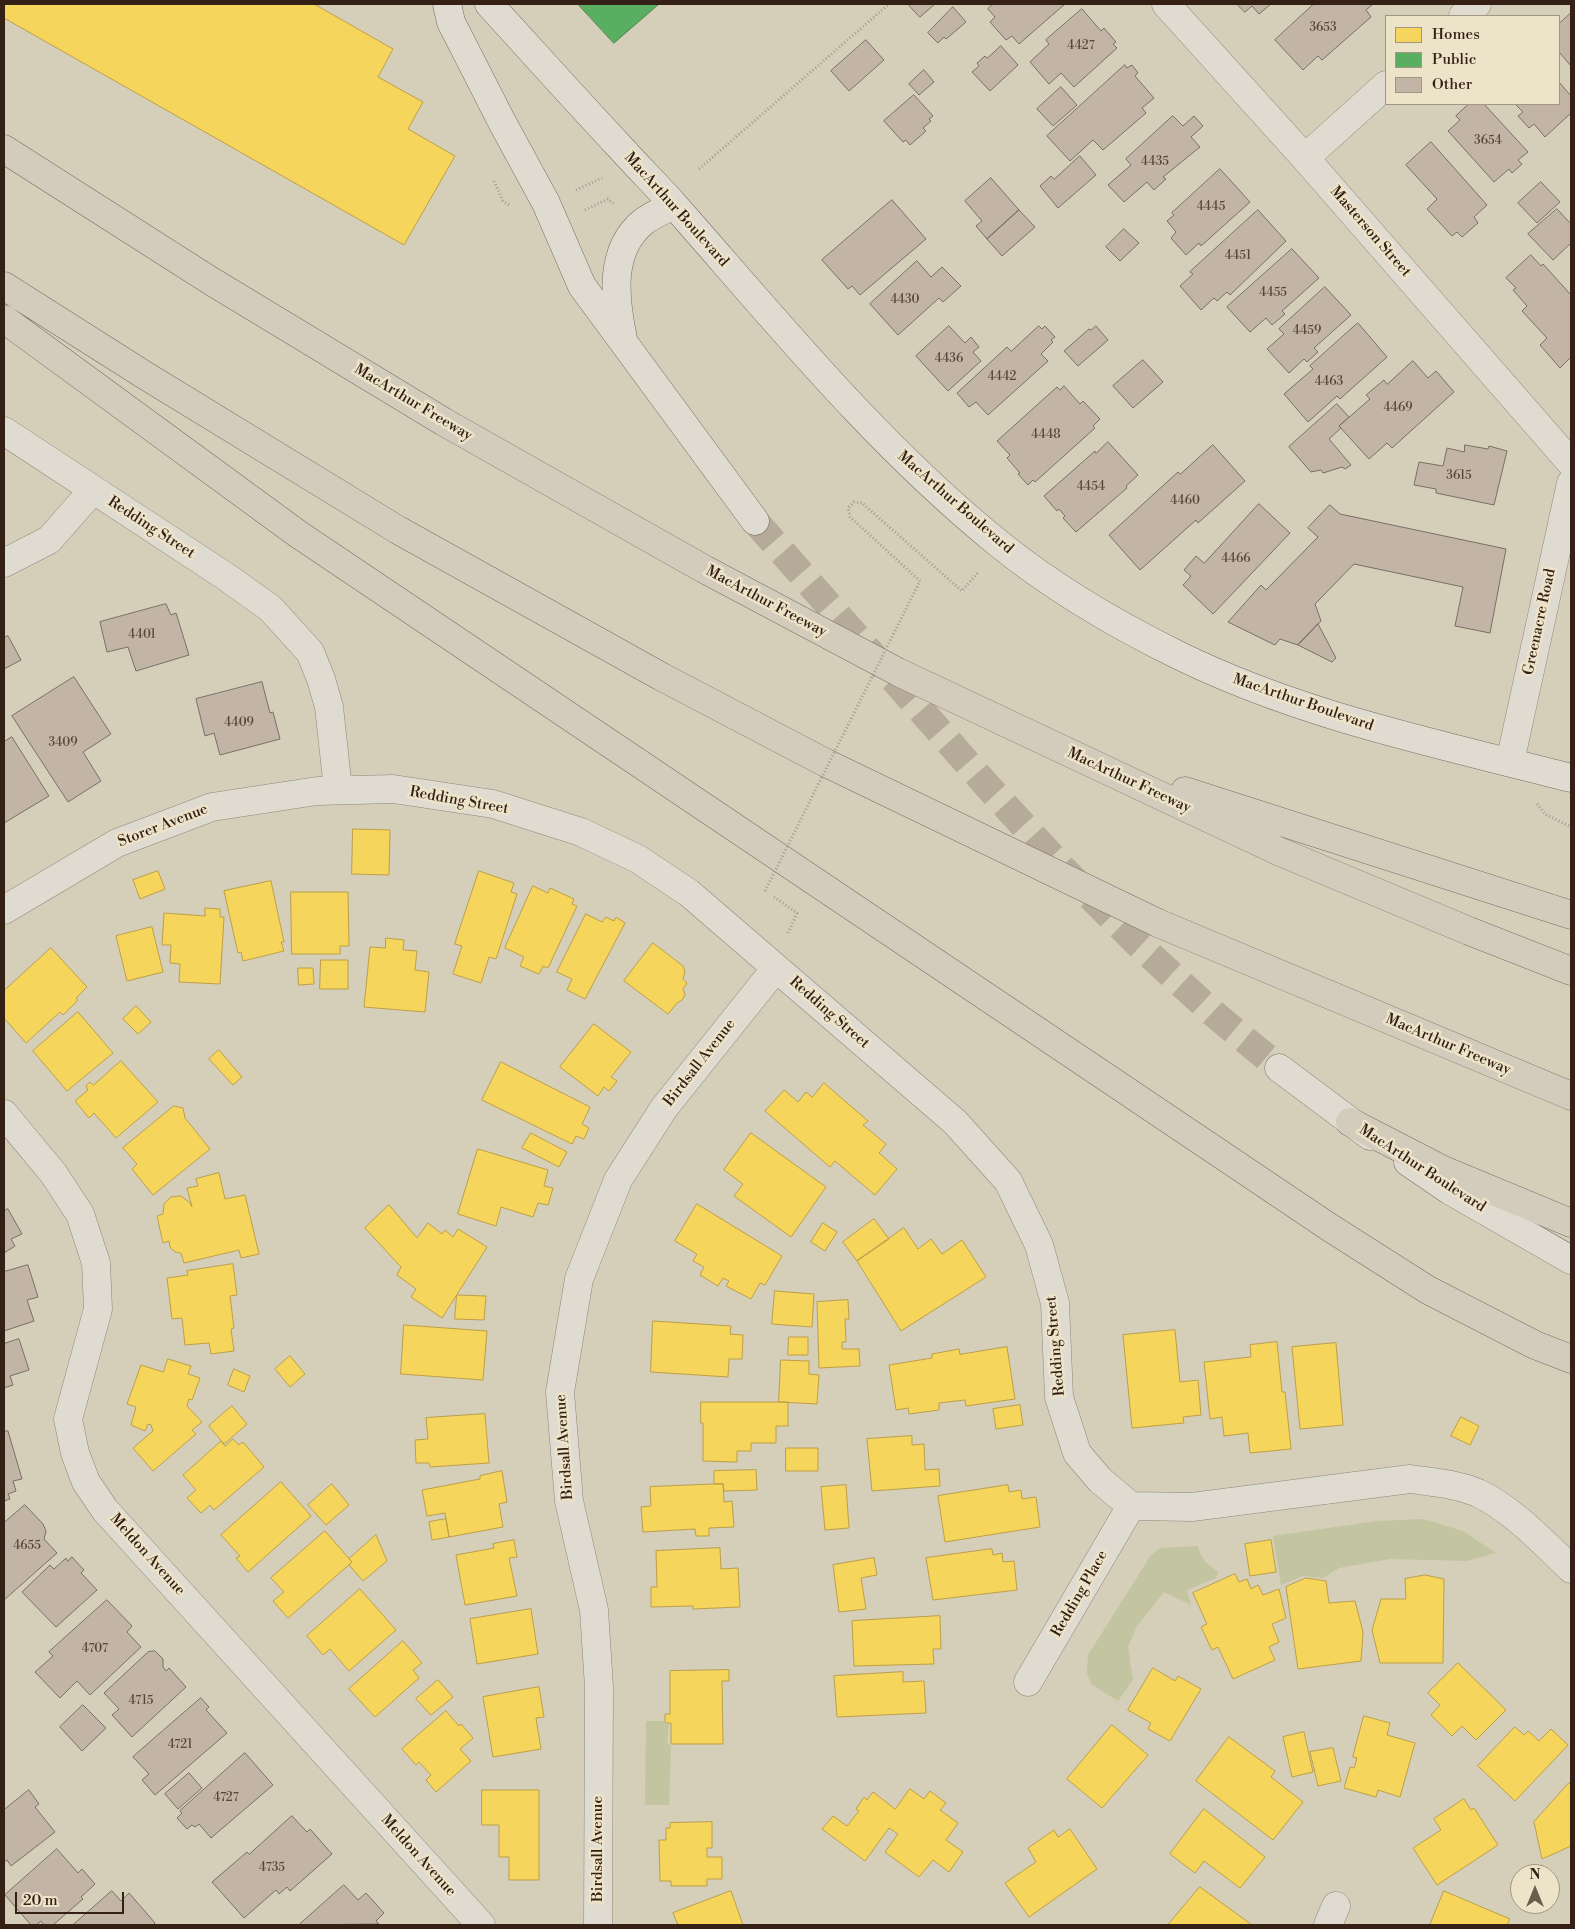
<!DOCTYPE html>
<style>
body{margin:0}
#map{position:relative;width:1575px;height:1929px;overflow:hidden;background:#d5ceb9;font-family:"Libre Bodoni",serif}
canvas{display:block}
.frame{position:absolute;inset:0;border:5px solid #342015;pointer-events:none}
.legend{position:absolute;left:1385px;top:15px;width:175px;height:90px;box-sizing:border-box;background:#ece3c9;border:1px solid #a29581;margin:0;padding:6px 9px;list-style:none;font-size:15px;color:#342015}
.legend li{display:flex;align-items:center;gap:10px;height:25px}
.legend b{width:25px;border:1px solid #a29581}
.north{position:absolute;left:1510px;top:1864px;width:50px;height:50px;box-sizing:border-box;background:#ece3c9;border:1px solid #a29581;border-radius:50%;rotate:0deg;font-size:14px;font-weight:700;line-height:20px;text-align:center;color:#342015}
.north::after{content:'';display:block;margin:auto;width:18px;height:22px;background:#6c5d4e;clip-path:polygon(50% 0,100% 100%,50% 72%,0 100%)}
.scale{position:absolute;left:15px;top:1892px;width:109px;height:22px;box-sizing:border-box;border:2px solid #342015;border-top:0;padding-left:6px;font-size:15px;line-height:18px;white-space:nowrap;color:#342015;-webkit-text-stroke:4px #ece3c9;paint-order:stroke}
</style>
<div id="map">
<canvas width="1575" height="1929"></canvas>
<div class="frame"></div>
<ul class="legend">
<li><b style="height:14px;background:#f6d55c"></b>Homes</li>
<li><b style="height:14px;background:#5aae61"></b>Public</li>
<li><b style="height:14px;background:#c3b5a6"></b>Other</li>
</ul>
<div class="north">N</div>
<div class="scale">20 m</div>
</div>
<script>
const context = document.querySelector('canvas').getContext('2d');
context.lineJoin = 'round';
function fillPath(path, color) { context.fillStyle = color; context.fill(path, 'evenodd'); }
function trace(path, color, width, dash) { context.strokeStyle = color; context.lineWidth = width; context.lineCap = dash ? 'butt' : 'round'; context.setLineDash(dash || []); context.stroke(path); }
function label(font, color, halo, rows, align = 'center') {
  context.font = font + ' "Libre Bodoni",serif'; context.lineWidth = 5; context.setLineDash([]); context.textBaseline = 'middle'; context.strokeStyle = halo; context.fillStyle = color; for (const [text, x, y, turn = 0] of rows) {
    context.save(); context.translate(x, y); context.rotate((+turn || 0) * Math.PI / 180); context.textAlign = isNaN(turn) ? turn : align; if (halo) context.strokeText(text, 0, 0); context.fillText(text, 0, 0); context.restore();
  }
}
fillPath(new Path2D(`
 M1423,1519L1463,1531L1496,1553L1467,1561L1390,1559L1339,1568L1323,1578L1303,1576L1281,1585L1273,1536L1377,1521Z
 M1198,1546C1201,1560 1207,1564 1218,1572L1216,1578L1187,1590L1191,1605L1164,1592L1137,1626L1128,1647L1133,1680L1118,1701L1091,1684L1087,1673L1088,1655L1151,1555L1160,1548Z
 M646,1721H664V1724H669L667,1743L671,1746L669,1805H645Z`), '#c2c59f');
const homes = new Path2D(`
 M4,4H314L393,49L378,77L423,102L408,129L455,156L404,245L4,18Z
 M353,829L390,830L389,875L352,874Z
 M158,871L165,889L140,899L133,880Z
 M479,871L514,883L511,892L517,894L496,959L489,957L481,983L453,974L462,946L455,944Z
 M271,881L284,942H281L284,951L243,961L241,952L238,953L224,891Z
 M533,886L548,893L550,888L574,899L572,904L577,906L548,968L543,966L539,974L520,966L524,957L505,948Z
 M291,892H348L349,946H340V954H292Z
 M205,908L220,909V917H224L220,984L179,982L180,964L170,963L171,945H162L164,913L205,916Z
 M586,914L602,922L606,917L614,921L616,917L625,923L585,999L567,990L572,979L557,972Z
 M152,927L163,972L127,981L116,936Z
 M386,938L404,940L403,950L417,951L415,970L429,972L425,1012L364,1007L370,947L385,948Z
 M653,943L683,966L685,971L683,979L687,983L683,989L685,995L682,1000L677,1003L668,1014L624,981Z
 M51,948L87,987L76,998L78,1000L63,1015L60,1012L26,1043L4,1018V991Z
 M321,960H348V989H320Z
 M298,968H313L314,984L299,985Z
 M136,1006L151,1022L138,1034L123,1019Z
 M78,1012L113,1053L67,1091L33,1051Z
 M594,1024L631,1052L611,1077L617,1081L609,1091L604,1087L598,1096L560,1067Z
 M219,1050L242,1077L233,1085L209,1059Z
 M121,1061L158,1102L116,1138L94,1113L89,1118L75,1101L88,1090L86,1086L90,1082L93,1085Z
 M501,1062L590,1107L582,1124L589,1128L584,1139L576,1136L572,1144L482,1100Z
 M824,1083L868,1121L863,1125L886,1144L879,1153L897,1169L875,1195L835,1161L830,1167L765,1111L784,1090L798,1102L806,1092L812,1097Z
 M174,1106L183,1108L185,1118L210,1149L153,1195L132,1169L137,1164L123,1148Z
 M531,1133L567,1152L559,1167L522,1148Z
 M751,1133L826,1187L791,1237L734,1196L743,1184L724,1170Z
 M478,1149L548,1170L544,1186L553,1188L548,1205L538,1203L533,1217L501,1207L496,1226L458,1214Z
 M219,1173L225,1199L245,1195L259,1254L241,1258L239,1250L184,1263L181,1253L175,1252L170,1247L169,1241L163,1243L157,1216L163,1214L164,1204L171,1197L181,1196L190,1203L192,1207L187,1188L198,1186L196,1179Z
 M697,1204L782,1256L765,1285L760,1283L751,1299L726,1286L729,1281L723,1278L718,1286L700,1275L704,1267L693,1261L697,1254L675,1241Z
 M389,1205L417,1238L428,1223L442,1234L445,1230L453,1237L458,1229L487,1247L442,1318L411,1297L416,1289L397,1275L401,1267L365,1228Z
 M874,1219L889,1239L857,1261L843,1242Z
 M823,1223L837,1232L825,1251L811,1242Z
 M904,1228L918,1249L931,1239L942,1254L962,1240L986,1277L901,1331L857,1261Z
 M233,1264L237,1295L230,1296L234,1328L231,1329L234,1351L211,1354L209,1343L185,1345L182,1318L172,1319L167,1278L188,1275L187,1271Z
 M775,1291L814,1294L812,1327L772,1324Z
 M457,1295L486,1296L484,1320L455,1319Z
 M848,1300L849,1319H845L846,1342H842V1349H859L860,1366L819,1368L817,1302Z
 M653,1321L731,1326L730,1334L743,1335L742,1359H729L728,1377L651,1372Z
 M404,1325L487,1331L483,1380L401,1374Z
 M1175,1330L1180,1382L1198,1380L1201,1415L1183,1417L1184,1423L1132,1428L1123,1335Z
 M789,1337H808V1355H788Z
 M1277,1342L1282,1392H1285L1291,1449L1250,1453L1248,1433L1224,1436L1222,1417L1210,1419L1204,1362L1251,1357L1250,1345Z
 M1336,1343L1343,1425L1300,1429L1292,1347Z
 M1007,1347L1015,1399L966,1406L965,1400L939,1403V1410L909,1414L908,1408L896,1410L889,1365L932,1358V1354L959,1349L960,1354Z
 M290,1356L305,1374L290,1387L275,1369Z
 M168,1359L191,1366L188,1374L200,1378L192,1400L189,1399L187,1406L202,1422L192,1430L196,1434L153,1471L133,1448L153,1431L151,1425L148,1424L145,1431L131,1425L136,1407L127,1404L141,1365L163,1372Z
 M781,1360L809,1361V1374L819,1375L817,1404L779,1402Z
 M234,1369L250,1376L244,1392L228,1385Z
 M701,1402H788V1426H776V1443H751V1451H737V1462L703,1461V1423H701Z
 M1020,1405L1023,1425L996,1429L993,1409Z
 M232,1406L247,1424L224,1444L209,1426Z
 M485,1414L489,1463L430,1467L429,1463H416L415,1440L428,1439L426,1418Z
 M1461,1417L1479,1426L1470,1445L1451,1436Z
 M912,1436V1445L924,1444L925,1470L939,1469L940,1486L872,1491L867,1439Z
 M233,1439L239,1445L243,1442L264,1467L214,1510L210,1505L201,1513L187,1498L196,1490L183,1475L221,1441L225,1446Z
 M786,1448H818V1471H786Z
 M756,1470L757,1490L724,1491L723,1484H714V1471Z
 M502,1471L507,1502L499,1504L503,1527L449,1537L445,1513L427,1516L422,1490L480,1479V1476Z
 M281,1482L311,1516L248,1572L236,1558L240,1556L221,1535Z
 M332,1484L349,1505L326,1525L308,1505Z
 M723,1484L724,1502L732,1501L734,1527L709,1528V1536H696L695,1529L643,1532L641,1507L651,1506L650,1487Z
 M846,1485L849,1528L825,1530L821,1487Z
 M1008,1485L1009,1492L1021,1490L1022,1499L1036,1497L1040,1527L945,1542L938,1496Z
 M446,1519L449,1537L432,1540L429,1522Z
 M325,1531L352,1562L288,1618L273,1601L284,1592L271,1578Z
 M376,1535L387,1561L363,1581L349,1565L352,1562L349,1559Z
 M514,1540L517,1557L509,1558L517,1596L465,1605L456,1555L494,1548L493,1544Z
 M1271,1540L1276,1572L1250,1576L1245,1544Z
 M720,1548L721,1569L738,1568L740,1607L693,1609V1606L651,1607V1587H657L656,1551Z
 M992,1549L993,1555L1002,1553L1003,1562L1014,1561L1017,1590L933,1600L926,1558Z
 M874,1558L877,1575L861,1578L866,1609L839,1612L833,1565Z
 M1235,1574L1239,1582L1247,1579L1251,1589L1258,1585L1263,1595L1279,1589L1286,1618L1272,1624L1279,1642L1269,1647L1275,1660L1233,1679L1218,1647L1212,1650L1201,1627L1207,1624L1193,1593Z
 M1425,1575L1444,1579L1443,1663H1380L1372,1630L1381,1599H1406L1405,1579Z
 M1306,1578L1326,1581L1329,1603L1355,1601L1363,1632L1361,1661L1298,1669L1286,1587Z
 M360,1589L396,1630L349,1671L330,1649L323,1655L307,1636Z
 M531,1609L538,1654L477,1664L470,1619Z
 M940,1616L941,1649H933L934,1664L854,1666L852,1621Z
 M403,1641L422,1663L413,1670L419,1678L375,1717L349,1689Z
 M1458,1663L1506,1710L1476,1740L1462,1726L1452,1736L1431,1715L1440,1705L1428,1693Z
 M1153,1668L1175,1681L1178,1676L1201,1689L1170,1741L1148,1729L1151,1723L1128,1710Z
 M729,1670V1681H722L723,1744H671V1723H665V1714H670V1671Z
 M903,1672V1682L924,1681L926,1713L837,1717L834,1676Z
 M438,1680L453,1697L431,1715L416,1699Z
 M539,1687L544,1717L536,1718L541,1749L493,1757L483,1697Z
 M446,1711L459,1726L461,1724L473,1738L460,1749L471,1761L436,1792L426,1780L431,1775L419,1762L416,1765L402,1749Z
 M1364,1716L1390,1723L1387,1735L1415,1743L1400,1797L1378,1790L1376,1797L1344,1788L1350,1767L1354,1768L1357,1758L1353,1757Z
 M1112,1725L1148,1755L1102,1808L1067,1779Z
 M1515,1727L1524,1735L1528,1731L1539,1741L1551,1729L1568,1745L1515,1801L1478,1766Z
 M1304,1732L1313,1772L1292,1777L1283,1737Z
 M1229,1737L1275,1771L1271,1777L1303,1802L1273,1840L1196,1781Z
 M1333,1748L1341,1781L1318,1786L1310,1752Z
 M1569,1783L1571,1785V1846L1542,1859L1534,1822Z
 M910,1789L924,1799L930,1791L946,1803L940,1810L958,1823L946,1840L963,1852L949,1872L933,1860L919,1877L885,1852L898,1834L889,1828L865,1861L822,1829L833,1816L847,1826L859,1811L856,1809L864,1797L867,1800L873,1792L895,1809Z
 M482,1790H539V1880H509V1857H499V1825H482Z
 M1464,1799L1471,1810L1474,1808L1498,1845L1437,1885L1413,1848L1441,1830L1434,1819Z
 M1204,1809L1265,1857L1240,1888L1204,1861L1195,1873L1170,1854Z
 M712,1822V1848H707V1857H722V1879H707V1886H671V1881H660L659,1840H666V1828H670V1823Z
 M1070,1829L1097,1869L1029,1917L1005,1883L1036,1862L1028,1848L1054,1830L1058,1837Z
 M1200,1887L1252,1925H1168Z
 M731,1891L743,1925H678L673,1913Z
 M1444,1891L1510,1919L1507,1925H1430Z`);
fillPath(homes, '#f6d55c');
trace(homes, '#bc9f47', 1);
const public = new Path2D(`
 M578,4H659L614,43Z`);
fillPath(public, '#5aae61');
trace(public, '#4f834a', 1);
const building = new Path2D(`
 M908,4H935L920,17Z
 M993,4H1065L1019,44L1012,36L1006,40L990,22L995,17L988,9Z
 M1237,4H1271L1259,14L1252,6L1245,12Z
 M1314,4H1373L1366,10L1371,17L1322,60L1318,56L1303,70L1275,40Z
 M953,7L966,22L946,39L944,37L938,43L928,33Z
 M1082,9L1101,31L1104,28L1116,42L1113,44L1117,48L1074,87L1061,73L1049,84L1030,62L1049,44L1046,40Z
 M1571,13V66L1559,52V24Z
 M866,40L884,60L849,91L831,71Z
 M1001,46L1018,65L990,91L972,72L979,66L977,63L985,56L987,58Z
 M1125,65L1127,68L1132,65L1138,73L1135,76L1154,98L1142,108L1146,113L1103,150L1093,140L1070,161L1047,136Z
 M924,70L934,82L919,95L909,84Z
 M1559,82L1571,96V113L1545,137L1534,124L1529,128L1518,116L1523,112L1515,104H1559Z
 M1061,87L1077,105L1053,126L1037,109Z
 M914,95L933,116L929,119L931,121L923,128L926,131L910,145L906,140L903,142L884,121Z
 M1469,104H1484L1528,152L1518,160L1522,164L1512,173L1509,169L1494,182L1448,131L1460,120L1456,116Z
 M1173,116L1183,126L1194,116L1203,126L1191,137L1200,147L1163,177L1166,179L1154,190L1147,182L1124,202L1108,185L1131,165L1126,159Z
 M1431,142L1487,205L1474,217L1478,223L1462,237L1457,232L1452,236L1427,209L1437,199L1406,165Z
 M1080,156L1096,175L1058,208L1040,186L1051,176L1054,179Z
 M1220,169L1250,202L1201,246L1199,243L1186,255L1171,238L1176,232L1167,221L1174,215L1172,213Z
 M991,178L1019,210L987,239L976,226L982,221L965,201Z
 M1541,182L1560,202L1537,223L1518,203Z
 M892,200L926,239L860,295L852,286L848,289L822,260Z
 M1557,209L1571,224V243L1553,260L1528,234Z
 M1019,210L1035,227L1002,256L987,239Z
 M1258,210L1286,241L1230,295L1227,292L1217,301L1214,298L1201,310L1180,286L1193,274L1190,272Z
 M1124,229L1139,243L1120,261L1106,247Z
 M1292,249L1319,278L1282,311L1285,314L1272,325L1266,318L1250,332L1227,307Z
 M1531,255L1541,266L1543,264L1571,295V357L1560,368L1540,345L1547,338L1522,311L1527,306L1513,290L1516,288L1506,278Z
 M917,261L931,277L942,267L961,286L943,302L939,298L898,335L870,304Z
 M1325,287L1351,315L1314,348L1318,352L1307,362L1304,359L1289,373L1267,349L1284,334L1279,329Z
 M1358,323L1387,357L1340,399L1337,396L1308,422L1284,394L1313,369L1310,366Z
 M949,326L965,343L971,337L979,347L973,352L981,361L948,391L916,356Z
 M1039,326L1042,329L1045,326L1055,337L1051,340L1053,342L1041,354L1048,361L988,415L976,402L969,407L957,393L1007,347L1011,351Z
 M1096,326L1108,340L1078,366L1064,351L1089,329L1091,330Z
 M1143,360L1163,382L1133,408L1113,386Z
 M1413,361L1428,378L1436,371L1454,392L1392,448L1387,443L1369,459L1339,426L1370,399L1366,395L1384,380L1387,384Z
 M1064,386L1080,404L1083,401L1100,419L1093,426L1095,428L1035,482L1033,480L1028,485L1018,474L1020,473L1007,458L1010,455L997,441L1057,387L1060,390Z
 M1337,404L1349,417L1339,426L1341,428L1329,439L1351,465L1345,469L1342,467L1323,473L1321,470L1311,472L1289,447Z
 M1108,442L1138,475L1126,486L1127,488L1076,532L1063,518L1065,516L1059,509L1057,511L1044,496L1095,451L1096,453Z
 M1213,445L1245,481L1198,523L1196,520L1140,570L1109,535L1178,472L1180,474Z
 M1465,445L1488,449L1489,446L1507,451L1494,505L1436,493V489L1414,485L1419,462L1443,466L1447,448L1464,452Z
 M1259,504L1290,533L1213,614L1183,585L1191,576L1184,570L1196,556L1204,563Z
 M1330,505L1340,514L1506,549L1490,633L1455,626L1463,587L1354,564L1315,604L1321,621L1298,645L1280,639L1275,645L1228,622L1261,585L1266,590L1318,537L1308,528Z
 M166,604L171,615L176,613L189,655L136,671L128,647L107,652L100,622Z
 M1318,624L1336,658L1332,662L1298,645Z
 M8,636L21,660L4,669V638Z
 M74,677L111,734L83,752L101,781L68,802L12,716Z
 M262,682L270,713L273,712L280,739L220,755L214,733L205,736L196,699Z
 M12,737L49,796L4,823V742Z
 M8,1209L22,1234L11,1239L15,1246L4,1253V1211Z
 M28,1265L38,1297L27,1300L34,1321L4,1331V1272Z
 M19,1339L29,1370L10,1376L13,1385L4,1388V1344Z
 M8,1431L22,1479L13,1481L16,1491L8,1494L10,1499L4,1501V1432Z
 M25,1505L43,1524L46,1531L44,1539L57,1553L4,1600V1523Z
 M72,1557L84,1570L81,1573L97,1590L56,1627L22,1592L50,1565L54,1569L66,1558L68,1561Z
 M107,1600L132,1626L127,1632L141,1647L90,1695L77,1681L60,1698L35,1672L53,1656L49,1652Z
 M155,1651L163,1659V1667L166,1671L169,1668L186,1687L132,1737L112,1715L119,1709L104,1693L148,1652Z
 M201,1698L209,1707L206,1710L227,1733L155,1795L142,1780L149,1774L133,1757Z
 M83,1705L106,1728L82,1751L60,1727Z
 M245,1753L273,1785L211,1838L199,1824L195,1827L192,1825L187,1829L177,1818L182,1813L180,1811Z
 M189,1773L202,1788L178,1809L165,1794Z
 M29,1790L39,1804L35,1807L55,1832L11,1866L7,1860L4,1862V1810Z
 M292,1816L307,1832L310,1829L332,1854L290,1891L287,1887L279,1894L276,1890L244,1918L212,1882L247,1852L249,1854Z
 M57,1849L78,1873L82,1869L95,1884L81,1897L83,1899L53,1925H44L41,1921L36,1925H31L5,1895Z
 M344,1885L358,1900L366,1893L384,1913L376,1921L379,1924L299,1925Z
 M112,1891L121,1901L129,1893L155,1923L153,1925H73Z`);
fillPath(building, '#c3b5a6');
trace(building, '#777064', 1);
trace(new Path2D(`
 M755,521L990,789L1066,872L1138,944L1213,1013L1279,1068`), '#b5ab98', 28, [28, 14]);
const street = new Path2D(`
 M1166,4L1305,158L1571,463
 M1463,16L1477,4
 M1305,158L1386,85
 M4,431L225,576L270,608L310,652L321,679L329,707L338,789
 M4,563L49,540L93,490
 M1510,762L1571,483
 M4,910L117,843L212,807L317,791L393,789L493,804L581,832L638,859L689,893L955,1122L1008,1181L1039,1245L1055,1303L1059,1397L1077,1453L1100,1480L1131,1506L1192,1507L1410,1479C1432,1482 1457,1484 1478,1493C1512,1509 1544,1543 1571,1569
 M4,1114L53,1173L80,1214L96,1263L98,1309L68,1419L75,1453L86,1482L105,1510L481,1925
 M1028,1682L1131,1506
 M598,1925L599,1687L594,1610L569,1501L560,1392L579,1279L618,1180L664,1108L776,968
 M1328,1925L1336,1906`);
const secondary = new Path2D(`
 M447,4L451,22L502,122L546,203L582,286L755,521
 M489,4C532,51 575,99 619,146C637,166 657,186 675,206C778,323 877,445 998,543C1051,586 1117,625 1178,655C1302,716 1439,744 1571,778
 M623,339C615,300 608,251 643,222C652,215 664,210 674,205
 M1279,1068L1370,1136
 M1408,1162L1449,1190L1571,1260`);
const highway = new Path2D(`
 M4,149L211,281L444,422L704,569L898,672L1278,851L1469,931L1571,971
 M4,286L146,376L398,530L662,677L826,763L1158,923L1571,1096
 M4,319L298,534L1329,1227L1428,1290L1535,1345L1571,1359
 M1185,791L1571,915
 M1350,1122L1443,1170L1571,1223`);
trace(street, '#8e877a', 29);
trace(secondary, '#777064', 29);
trace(highway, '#777064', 29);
trace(new Path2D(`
 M699,169L889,4
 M494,181L503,201L509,205
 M576,190L602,178
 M585,210L608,199L614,204
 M920,581L850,517L848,508L854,502L862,503L962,591L979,571
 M1537,804L1545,814L1571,827
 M774,897L797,913L788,933`), '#a09c93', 3, [1, 2.5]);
trace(street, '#dfdbd0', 28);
trace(secondary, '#dfdbd0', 28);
trace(highway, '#d3ccbc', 28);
trace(new Path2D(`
 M765,891L920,581`), '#a09c93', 3, [1, 2.5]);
label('12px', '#584539', null, [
 ["3653",1323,28],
 ["4427",1081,46],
 ["3654",1488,141],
 ["4435",1155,162],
 ["4445",1211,207],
 ["4451",1238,256],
 ["4455",1273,293],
 ["4430",905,300],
 ["4459",1307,331],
 ["4436",949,359],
 ["4442",1002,377],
 ["4463",1329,382],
 ["4469",1398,408],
 ["4448",1046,435],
 ["3615",1459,476],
 ["4454",1091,487],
 ["4460",1185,501],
 ["4466",1236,559],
 ["4401",142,635],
 ["4409",239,723],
 ["3409",63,743],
 ["4655",27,1546],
 ["4707",95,1649],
 ["4715",141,1701],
 ["4721",180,1745],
 ["4727",226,1798],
 ["4735",272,1868]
]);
label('15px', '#342015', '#ece3c9', [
 ["MacArthur Boulevard",676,210,48],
 ["Masterson Street",1370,232,49],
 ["MacArthur Freeway",413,403,31],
 ["MacArthur Boulevard",955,503,41],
 ["Redding Street",151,528,33],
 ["MacArthur Freeway",766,602,28],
 ["Greenacre Road",1540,622,-78],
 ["MacArthur Boulevard",1303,703,19],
 ["MacArthur Freeway",1129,781,25],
 ["Redding Street",459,801,10],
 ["Storer Avenue",163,826,-21],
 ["Redding Street",829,1013,41],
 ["MacArthur Freeway",1448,1045,23],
 ["Birdsall Avenue",700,1063,-52],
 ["MacArthur Boulevard",1422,1169,33],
 ["Redding Street",1056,1346,-95],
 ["Birdsall Avenue",565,1447,-94],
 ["Meldon Avenue",147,1555,48],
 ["Redding Place",1080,1594,-60],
 ["Birdsall Avenue",598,1849,-90],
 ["Meldon Avenue",418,1856,48]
]);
</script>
